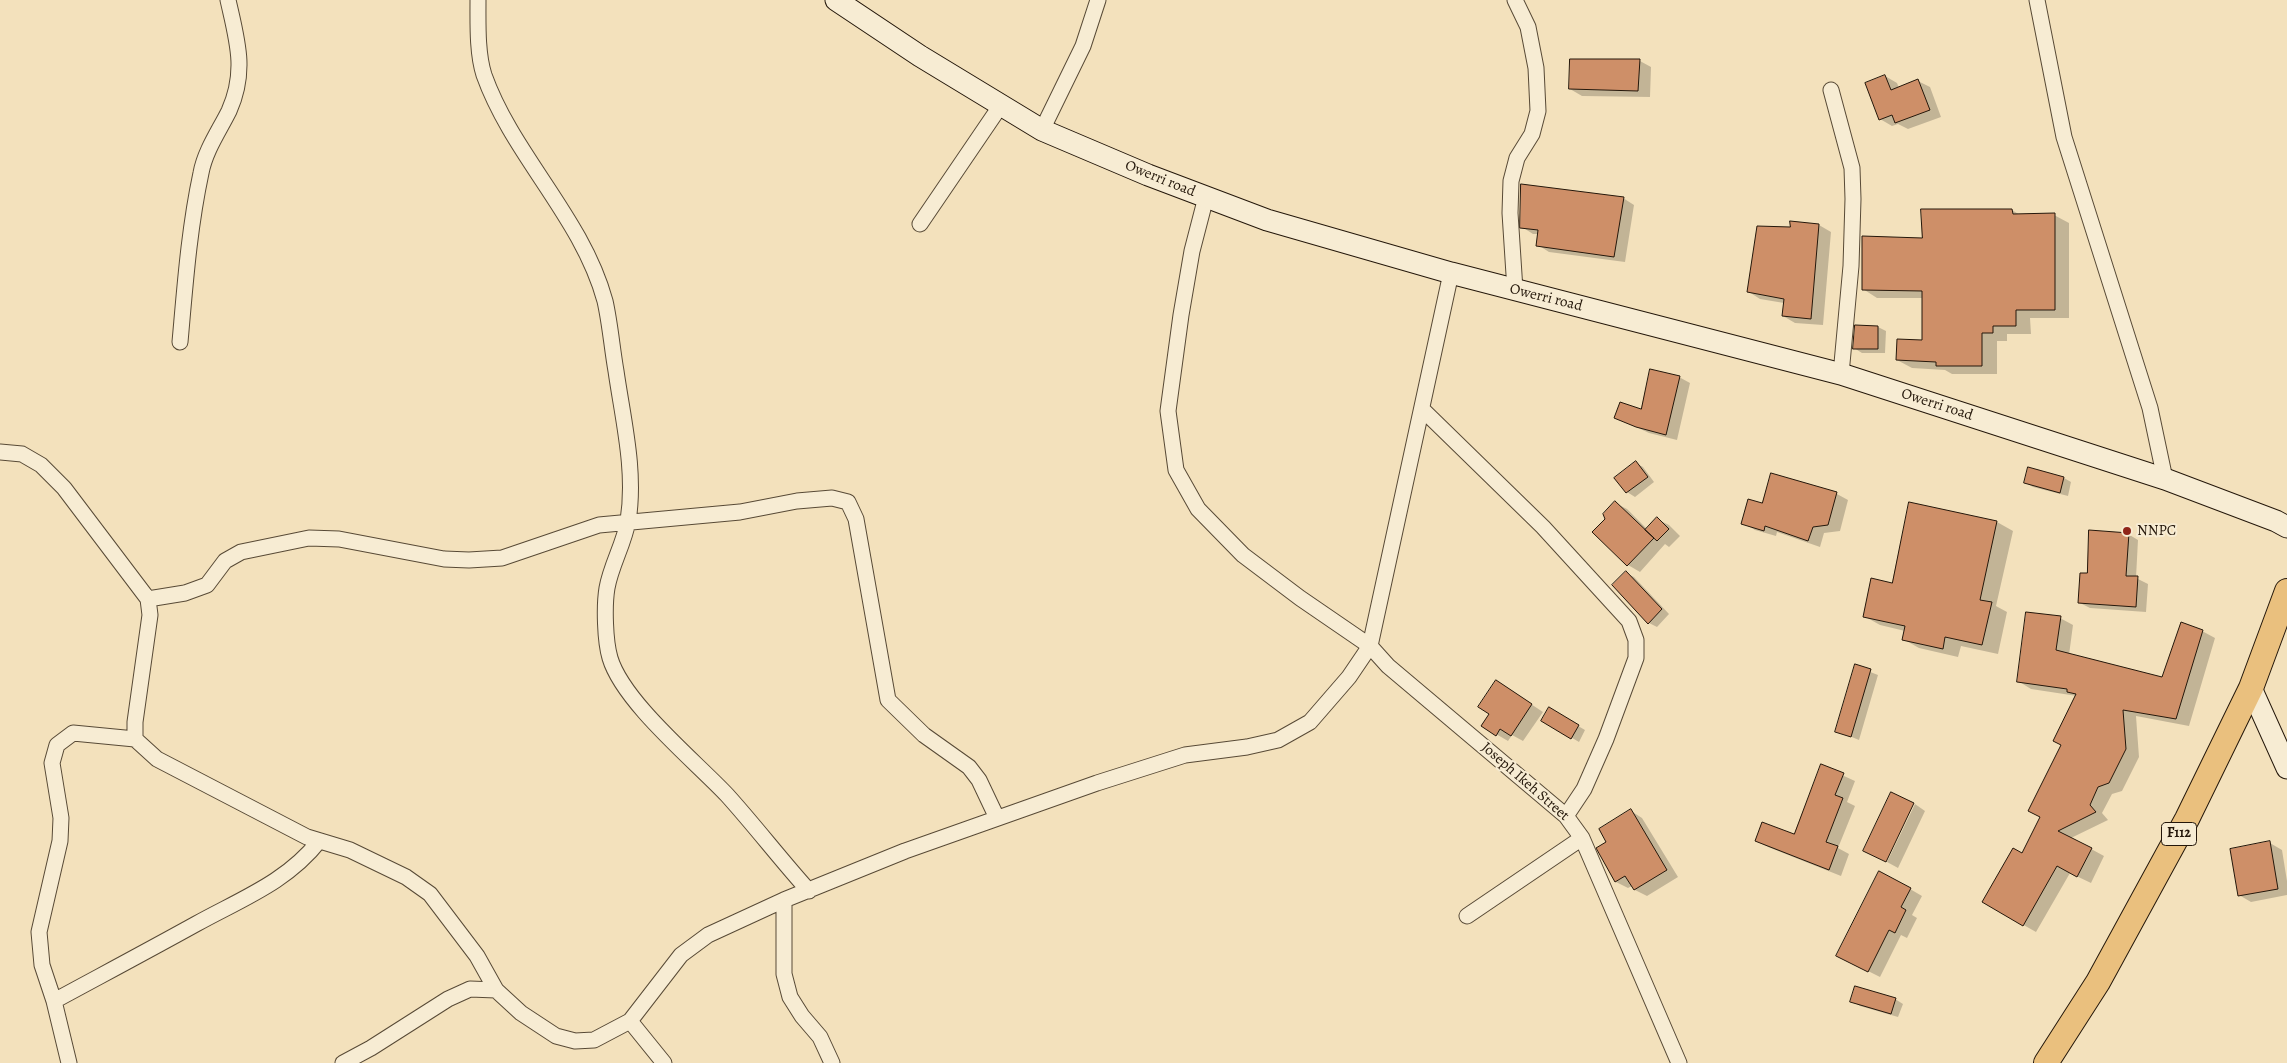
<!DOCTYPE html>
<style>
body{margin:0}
canvas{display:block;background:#f3e1bc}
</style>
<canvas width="2287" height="1063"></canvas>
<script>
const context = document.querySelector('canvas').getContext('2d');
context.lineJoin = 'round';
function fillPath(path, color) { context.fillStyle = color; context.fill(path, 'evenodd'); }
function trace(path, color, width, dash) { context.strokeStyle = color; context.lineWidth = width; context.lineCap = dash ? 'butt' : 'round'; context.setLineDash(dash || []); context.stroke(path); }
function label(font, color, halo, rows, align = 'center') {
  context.font = font + ' Alegreya,serif'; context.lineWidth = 4; context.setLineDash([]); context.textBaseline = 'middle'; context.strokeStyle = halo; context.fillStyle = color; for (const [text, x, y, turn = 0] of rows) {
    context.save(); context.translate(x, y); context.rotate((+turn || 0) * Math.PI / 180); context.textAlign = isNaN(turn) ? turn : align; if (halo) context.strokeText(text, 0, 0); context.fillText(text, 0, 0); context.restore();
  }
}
fillPath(new Path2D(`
 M1640,61L1651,67L1650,97L1582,96L1570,89Z
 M1885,76L1897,83L1899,88L1918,81L1930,87L1941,117L1908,129L1898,124L1892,126L1880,119Z
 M1623,198L1634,205L1625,262L1549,252L1538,245L1539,234H1533L1522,227Z
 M2012,210L2020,215H2054L2069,223V318H2030L2031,334H2007V341H1997V374H1952L1945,370L1912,368L1897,360L1924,341L1923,298H1877L1863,289L1923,239Z
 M1792,222L1819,225L1831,232L1823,325L1795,323L1783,316L1784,303L1760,299L1749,292L1791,229Z
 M1856,326L1878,327L1886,331L1885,353H1862L1854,348Z
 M1679,377L1690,383L1677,440L1649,433L1615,417L1642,410Z
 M1636,463L1643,467L1654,482L1635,497L1627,492L1616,478Z
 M1771,474L1837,494L1848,500L1840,531L1824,533L1820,547L1777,532L1776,536L1755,530L1743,523L1763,505Z
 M2064,478L2071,482L2068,496L2033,487L2026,483Z
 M1615,503L1627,509L1647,529L1657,519L1669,525L1680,536L1669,547L1665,544L1640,572L1628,565L1594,532L1606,519Z
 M1910,503L1997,522L2013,531L1996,606L2007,612L1998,654L1961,646L1958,657L1919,648L1903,639L1905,631L1880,625L1864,616L1893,585Z
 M2128,534L2138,540L2136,578L2148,584L2146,612L2090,608L2080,603L2088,575Z
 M1626,573L1634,577L1669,614L1657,627L1649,623Z
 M2060,618L2073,625L2069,655L2163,679L2202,631L2215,638L2189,726L2136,716L2139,757L2122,791L2112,794L2102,813L2108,820L2071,838L2104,856L2091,883L2070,873L2036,932L1983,902L2022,855L2041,817L2077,696L2031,689L2018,681Z
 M1855,666L1878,675L1859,740L1837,731Z
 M1508,689L1543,712L1523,741L1512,735L1508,741L1496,734Z
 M1549,709L1585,730L1579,742L1542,720Z
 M1822,766L1855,781L1847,802L1855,806L1838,848L1849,854L1841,876L1768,847L1756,841L1794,836Z
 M1915,804L1925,811L1898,868L1887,862Z
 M1631,811L1642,818L1678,877L1647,896L1635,890L1632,886L1628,888L1616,882L1598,848L1608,842Z
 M2270,843L2282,850L2287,881V895L2251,902L2239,895Z
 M1910,889L1922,896L1912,915L1917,918L1907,938L1901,935L1880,977L1850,962Z
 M1895,999L1903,1004L1898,1017L1860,1006L1852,1001Z`), '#0003');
const building = new Path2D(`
 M1570,59H1640L1638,91L1569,89Z
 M1885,75L1891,90L1918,79L1930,110L1895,123L1892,115L1879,120L1865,83Z
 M1521,184L1624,197L1614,257L1536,246L1538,230L1520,228Z
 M1921,209H2012L2013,214L2055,213V310H2016V326H1993V333H1982V366H1936V362L1896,360L1897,339L1922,340V291L1862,290V236L1922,238Z
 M1790,221L1819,224L1811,319L1782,316L1784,299L1747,292L1757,226L1790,227Z
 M1855,325L1878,326V349H1853Z
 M1650,369L1680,376L1666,435L1636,427L1614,418L1620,402L1641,409Z
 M1636,461L1648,477L1626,493L1614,478Z
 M2028,467L2064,477L2060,493L2024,483Z
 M1771,473L1837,492L1828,525L1813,527L1808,541L1765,526L1764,531L1741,524L1748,499L1762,503Z
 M1615,501L1654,538L1627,566L1592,532L1605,519L1603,514Z
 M1909,502L1997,521L1980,600L1992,602L1982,645L1945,637L1943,649L1902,640L1905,626L1863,617L1871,578L1892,583Z
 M1657,517L1669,529L1657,541L1645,530Z
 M2089,530L2129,533L2126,576H2138L2136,607L2078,603L2080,573H2087Z
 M1626,571L1662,609L1648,624L1612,585Z
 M2026,612L2061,616L2056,650L2162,677L2181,622L2203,630L2176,719L2123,710L2126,749L2109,783L2098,787L2090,805L2096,812L2058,831L2092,848L2077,877L2057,866L2023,926L1982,902L2013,848L2022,853L2040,817L2028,811L2061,745L2053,741L2076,694L2067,692V689L2017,682Z
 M1855,664L1871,669L1851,737L1835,732Z
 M1496,680L1532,704L1511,736L1500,729L1496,736L1481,726L1489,714L1478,707Z
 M1549,707L1579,725L1571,739L1541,721Z
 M1821,764L1844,773L1835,795L1843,798L1826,842L1838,846L1829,870L1755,841L1762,822L1794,834Z
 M1891,792L1914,803L1886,862L1863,851Z
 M1631,809L1667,870L1634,890L1625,876L1615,882L1596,848L1606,842L1599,829Z
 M2270,841L2278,889L2238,896L2230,849Z
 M1879,871L1911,888L1901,907L1906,910L1895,933L1889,930L1868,972L1836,956Z
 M1855,986L1896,998L1891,1014L1850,1002Z`);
fillPath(building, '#ce8f68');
trace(building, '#24170a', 1);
const street = new Path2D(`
 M478,0C478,24 477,53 484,75C513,156 582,217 605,301C610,323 612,348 616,371C623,420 636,471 628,521C624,544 611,565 607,588C604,606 605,641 610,658C623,702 695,761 727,795C755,826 781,860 809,891
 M1515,0L1528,27L1536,68L1538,111L1532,134L1517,158L1511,181L1510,213L1515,290
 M2037,0L2064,137L2150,408L2165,479
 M1831,90L1852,168L1853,199L1851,266L1841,374
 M1042,130L1083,46L1098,0
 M1206,197L1192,251L1181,315L1168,411L1176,470L1198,509L1243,555L1300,598L1370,646L1388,666L1566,816L1582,838L1679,1063
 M920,224L1001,105
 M180,342C185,286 189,229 201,173C205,151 219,131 229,111C247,71 237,40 228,0
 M1422,409L1543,527L1629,621L1636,640V658L1606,739L1584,789L1566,816
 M0,452L22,454L41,465L64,488L148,599L150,615L135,722V739L157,759L307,837L350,850L406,877L430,894L477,956L496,990L521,1013L556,1036L575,1041L594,1040L630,1021L681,955L708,935L784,900L905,851L1097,783L1185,755L1247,747L1278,740L1310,722L1349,677L1370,646L1451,273
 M148,599L185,593L207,585L225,561L241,552L309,538L339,539L444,559L469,560L502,558L599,525L740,512L797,501L832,498L848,502L856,519L888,700L924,735L969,767L979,780L997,818
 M784,900V974L790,997L802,1016L820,1037L832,1063
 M1467,916L1582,838
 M54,1001C102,975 149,950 196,924C241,899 287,882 319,841
 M630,1021L664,1063
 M69,1063L54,1001L42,965L39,932L60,841L61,818L52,763L57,745L73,733L135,739
 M343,1063L371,1048L448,999L470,989L496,990`);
const secondary = new Path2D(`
 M836,0L920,56L1042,130L1148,175L1267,220L1451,273L1841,374L2165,479L2276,521L2287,527
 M2251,688L2287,768`);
const primary = new Path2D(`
 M2046,1063L2098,982L2187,819L2251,688L2287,591`);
trace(street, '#584a36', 17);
trace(secondary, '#24170a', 23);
trace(primary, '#24170a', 26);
trace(street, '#f7ecd3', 15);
trace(secondary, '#f7ecd3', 21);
trace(primary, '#eac07e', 24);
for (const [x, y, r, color] of [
 [2127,531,5,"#8f2418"]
]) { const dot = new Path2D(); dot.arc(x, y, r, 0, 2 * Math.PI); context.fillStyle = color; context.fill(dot); trace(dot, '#f7ecd3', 2); }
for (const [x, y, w] of [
 [2179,834,35]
]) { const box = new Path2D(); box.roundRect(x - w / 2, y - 11.5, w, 23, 4); context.fillStyle = '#f7ecd3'; context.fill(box); trace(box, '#24170a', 1); }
label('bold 14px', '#24170a', null, [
 ["F112",2179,834]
]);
label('15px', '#24170a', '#f7ecd3', [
 ["Owerri road",1160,179,22],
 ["Owerri road",1546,298,14],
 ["Owerri road",1937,405,18],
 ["Joseph Ikeh Street",1525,782,41]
]);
label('15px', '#24170a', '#f7ecd3', [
 ["NNPC",2137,531]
], 'left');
</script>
